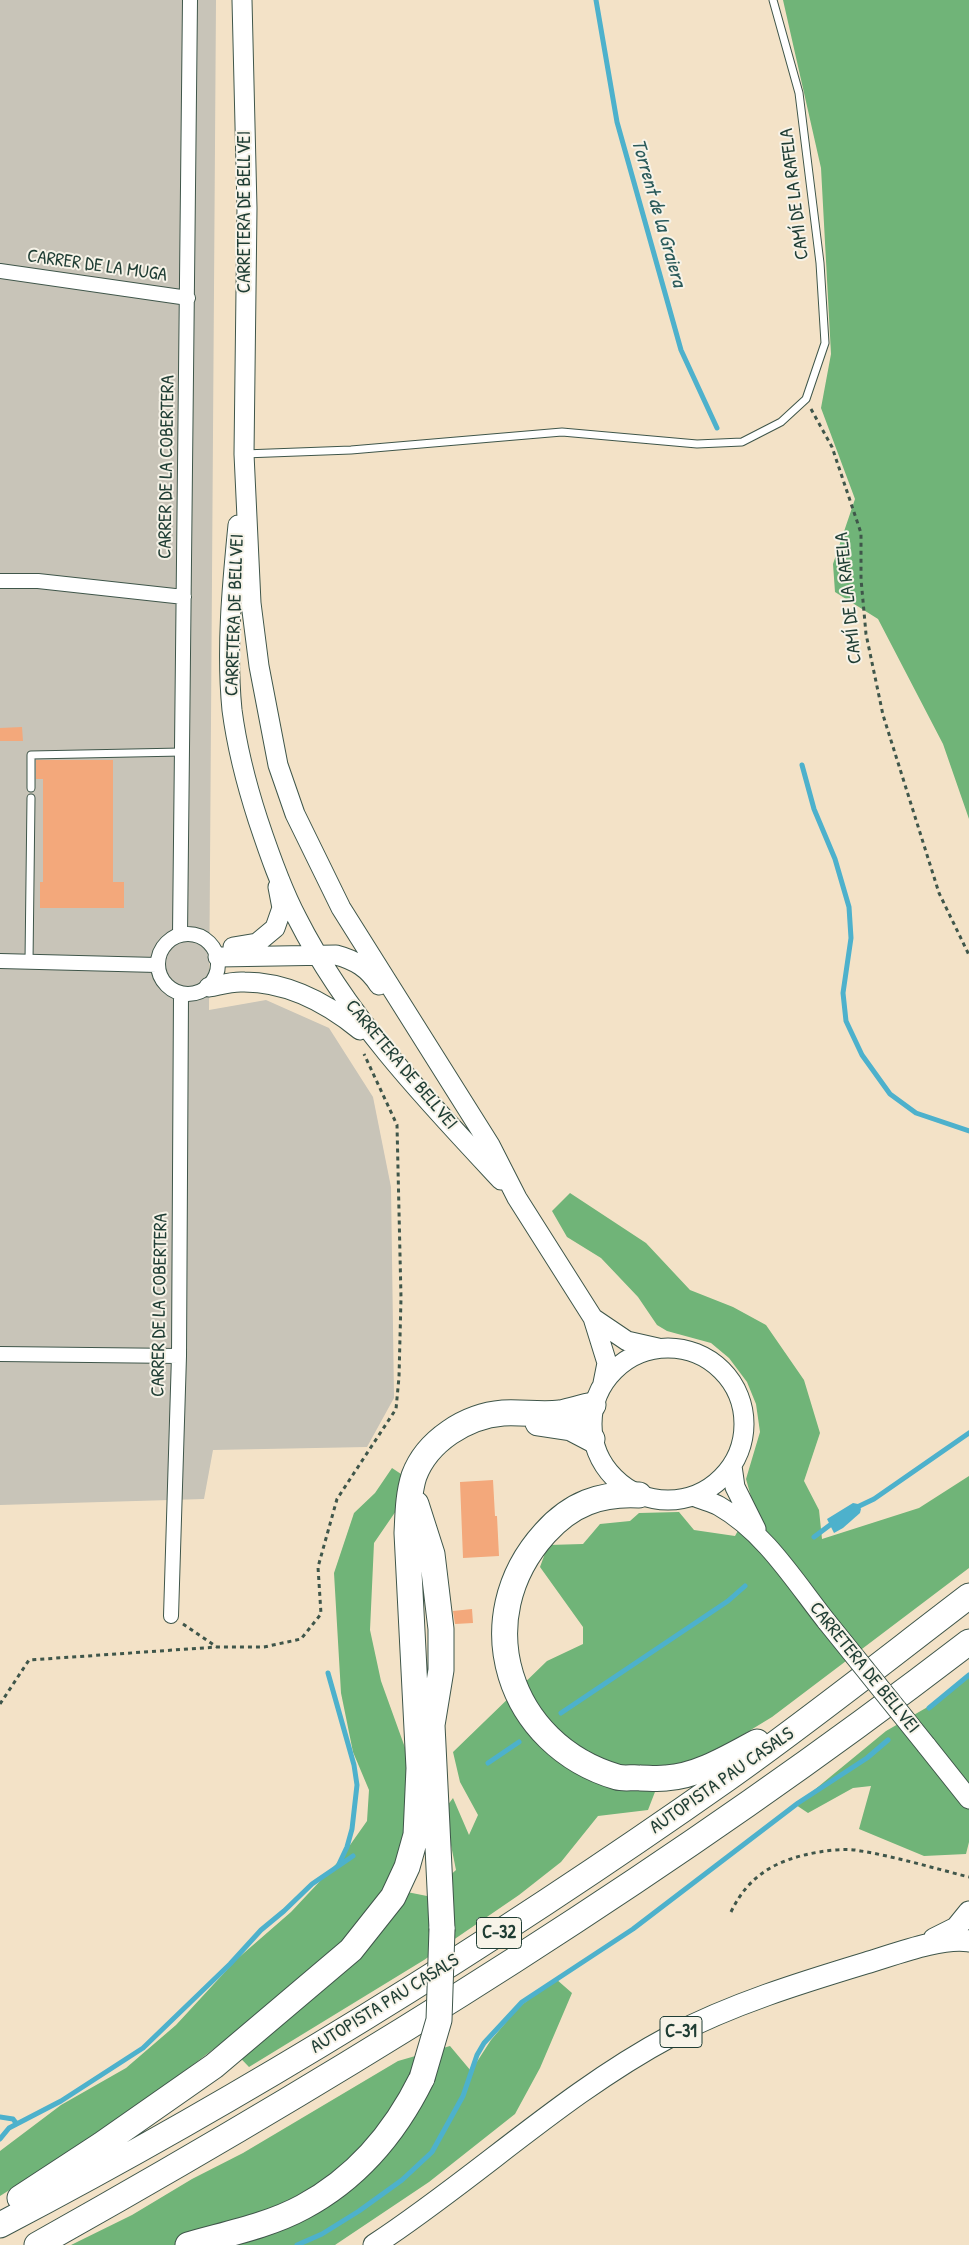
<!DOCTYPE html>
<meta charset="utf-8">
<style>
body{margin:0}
canvas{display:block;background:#f3e2c7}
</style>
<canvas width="969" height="2245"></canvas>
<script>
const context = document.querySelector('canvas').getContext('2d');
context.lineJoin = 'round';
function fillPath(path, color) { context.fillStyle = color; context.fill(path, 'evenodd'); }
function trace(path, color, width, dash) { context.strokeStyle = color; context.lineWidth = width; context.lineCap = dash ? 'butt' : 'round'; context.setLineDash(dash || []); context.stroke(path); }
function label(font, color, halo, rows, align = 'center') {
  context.font = font + ' "Patrick Hand",sans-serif'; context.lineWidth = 4; context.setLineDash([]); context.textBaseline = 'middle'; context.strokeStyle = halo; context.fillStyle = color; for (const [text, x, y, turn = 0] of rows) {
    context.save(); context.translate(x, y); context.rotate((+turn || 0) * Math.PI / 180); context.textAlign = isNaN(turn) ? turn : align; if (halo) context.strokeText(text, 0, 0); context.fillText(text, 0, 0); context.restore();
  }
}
fillPath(new Path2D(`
 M0,0H216L209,1010L266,1000L329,1028L373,1097L391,1187L394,1398L367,1447L213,1450L204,1499L0,1505Z`), '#c8c4b8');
fillPath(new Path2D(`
 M783,0H969V819L943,744L878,619L835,592L833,564L855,499L821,408L831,354L821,168Z
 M570,1193L646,1243L690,1290L733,1307L766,1325L804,1380L820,1433L804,1481L819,1510L822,1539L919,1508L969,1476V1568L772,1717L731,1742L693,1760L665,1766L648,1810L598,1816L561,1862L519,1895L424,1960L249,2067L224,2041C152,2097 78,2148 0,2196V2151L61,2105L126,2068L176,2025L237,1959L291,1912L338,1862L367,1821L369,1790L353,1752L341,1693L334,1573L354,1513L375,1493L392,1468L404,1476L398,1508L374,1543L370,1630L381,1681L408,1756L407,1892L427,1896L456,1870L444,1810L453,1798L469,1835L478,1815L460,1782L453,1752L547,1661L583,1644V1627L540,1567L548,1545L583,1544L600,1524L630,1521L639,1513L679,1512L694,1530L735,1536L753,1504L746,1479L760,1432L756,1404L747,1382L729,1358L711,1343L667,1331L657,1325L638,1297L601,1258L567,1237L552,1211Z
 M969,1677V1842L966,1854L924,1856L859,1829L871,1786L853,1788L808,1813L796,1805L886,1731L938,1701Z
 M556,1979L572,1993L540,2068L515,2114L429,2182L335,2245H71L132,2215L192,2179L243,2153L398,2061L450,2046L471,2071L491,2040L519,2007Z`), '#70b478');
fillPath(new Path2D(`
 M853,1503L858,1504L861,1509L860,1513L843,1528L834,1533L827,1519Z`), '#4db1cc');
trace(new Path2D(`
 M596,0L617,122L681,350L717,428
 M802,765L814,809L835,859L849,907L851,938L843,993L846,1021L862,1055L890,1094L916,1113L969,1131
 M853,1509L874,1499L969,1433
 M814,1537L834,1522
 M328,1673L354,1765L357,1785L352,1829L347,1847L339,1864
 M929,1708L969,1675
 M561,1713L728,1601L745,1586
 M488,1763L519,1742
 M0,2117L13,2119L16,2123
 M0,2139L9,2128L61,2101L143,2048L230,1964L261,1930L284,1911L312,1884L353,1856
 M297,2245L322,2234L359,2211L402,2180L432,2152L463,2096L477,2055L484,2043L522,2002L633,1929L798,1803L867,1758L888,1740`), '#4db1cc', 5);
fillPath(new Path2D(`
 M22,727L23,741H0V728Z
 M36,760H113V882H124V908H40V882H43V779H36Z
 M493,1480L495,1516H497L499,1556L463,1558L460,1482Z
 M472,1609L473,1623L455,1624L453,1611Z`), '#f3a87b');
const lane = new Path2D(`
 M244,454L351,450L562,432L697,444L742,442L781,422L806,399L825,343L820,263L799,93L773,0
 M31,788V755L182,752
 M29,961L31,798`);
const street = new Path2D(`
 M0,271L188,298
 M0,581H38L184,597
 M158 964a30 30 0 1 1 60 0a30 30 0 1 1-60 0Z
 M180,934L190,0
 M0,961L157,965
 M0,1354L179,1356
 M171,1616L179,1356L181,994`);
const secondary = new Path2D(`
 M242,0L247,208L244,454L251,603L259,666L278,765L295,814L341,908L490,1145L517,1198L593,1318L607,1363L603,1383
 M238,525C232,586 226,649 232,710C237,748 246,783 258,820C269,853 281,888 297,918C347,1017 426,1100 501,1180
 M233,947L257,943L275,928L282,908L278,887
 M218,957L336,955C355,960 368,968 379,985
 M209,987C220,985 232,981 244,982C288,982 327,1003 360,1030
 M593,1318L627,1341L658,1348
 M592 1424a76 76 0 1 1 152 0a76 76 0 1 1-152 0Z
 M732,1466L735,1487L756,1529
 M694,1496C702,1500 712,1502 719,1506C765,1532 796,1583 827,1622
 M926,1745L969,1799`);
const primary = new Path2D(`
 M934,1939L956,1928L969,1912
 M374,2245C475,2179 564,2093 671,2036C732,2004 800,1983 866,1963C893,1955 943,1936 969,1941`);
const highway = new Path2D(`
 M538,1423L571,1428L592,1439
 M639,1495C600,1493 571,1504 545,1533C467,1619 508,1745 617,1777C624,1779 633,1777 640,1778C648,1778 657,1779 666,1778C698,1776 729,1757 757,1742
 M416,1504L432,1554L441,1629V1670L432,1725L442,1929
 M20,2198L101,2145L214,2066L351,1950L393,1897L407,1867L416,1835L419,1768L407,1533C408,1514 408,1495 414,1476C427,1441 466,1416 503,1413C522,1412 541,1415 560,1413C571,1411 582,1407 593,1405
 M0,2225C252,2093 495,1942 728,1778C810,1720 889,1657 969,1596
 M37,2245C360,2064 675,1868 969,1642
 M188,2245C226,2234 268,2226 303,2207C357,2178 395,2133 422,2078`);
trace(lane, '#3f564a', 9);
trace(street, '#3f564a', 16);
trace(secondary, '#3f564a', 21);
trace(primary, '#3f564a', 23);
trace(highway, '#3f564a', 27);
trace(new Path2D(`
 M811,409L832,447L861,533V579L866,634L883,715L939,893L969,955
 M183,1624L217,1647H264L301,1639L321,1614L318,1567L337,1499L396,1409L399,1377L401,1298L397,1125L364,1054
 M0,1704L29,1660L217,1647
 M731,1912C749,1874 778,1859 819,1852C832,1850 847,1848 861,1851C897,1857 933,1868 969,1877`), '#3f564a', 3, [4, 4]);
trace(lane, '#fff', 7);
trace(street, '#fff', 14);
trace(secondary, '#fff', 19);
trace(primary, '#fff', 21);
trace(highway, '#fff', 25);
const secondaryBridge = new Path2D(`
 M827,1622L926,1745`);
const highwayBridge = new Path2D(`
 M422,2078L439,2020L442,1929`);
trace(secondaryBridge, '#3f564a', 21, []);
trace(highwayBridge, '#3f564a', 27, []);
trace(secondaryBridge, '#fff', 19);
trace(highwayBridge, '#fff', 25);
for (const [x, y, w] of [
 [499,1933,45],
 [681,2032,42]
]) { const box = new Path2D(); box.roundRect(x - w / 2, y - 15.5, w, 31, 4); context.fillStyle = '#f7f3e8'; context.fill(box); trace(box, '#1f3d34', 1); }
label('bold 18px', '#1f3d34', null, [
 ["C-32",499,1933],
 ["C-31",681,2032]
]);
label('19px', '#1f3d34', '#f7f3e8', [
 ["CAMÍ DE LA RAFELA",795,194,-97],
 ["CARRETERA DE BELLVEI",245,212,-90],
 ["CARRER DE LA MUGA",97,266,8],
 ["CARRER DE LA COBERTERA",167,467,-89],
 ["CAMÍ DE LA RAFELA",849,598,-96],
 ["CARRETERA DE BELLVEI",235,615,-88],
 ["CARRETERA DE BELLVEI",401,1065,50],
 ["CARRER DE LA COBERTERA",160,1305,-89],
 ["CARRETERA DE BELLVEI",864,1668,51],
 ["AUTOPISTA PAU CASALS",722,1781,-35],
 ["AUTOPISTA PAU CASALS",385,2004,-32]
]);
label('italic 20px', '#2a5a5a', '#f7f3e8', [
 ["Torrent de la Graiera",658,213,74]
]);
</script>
